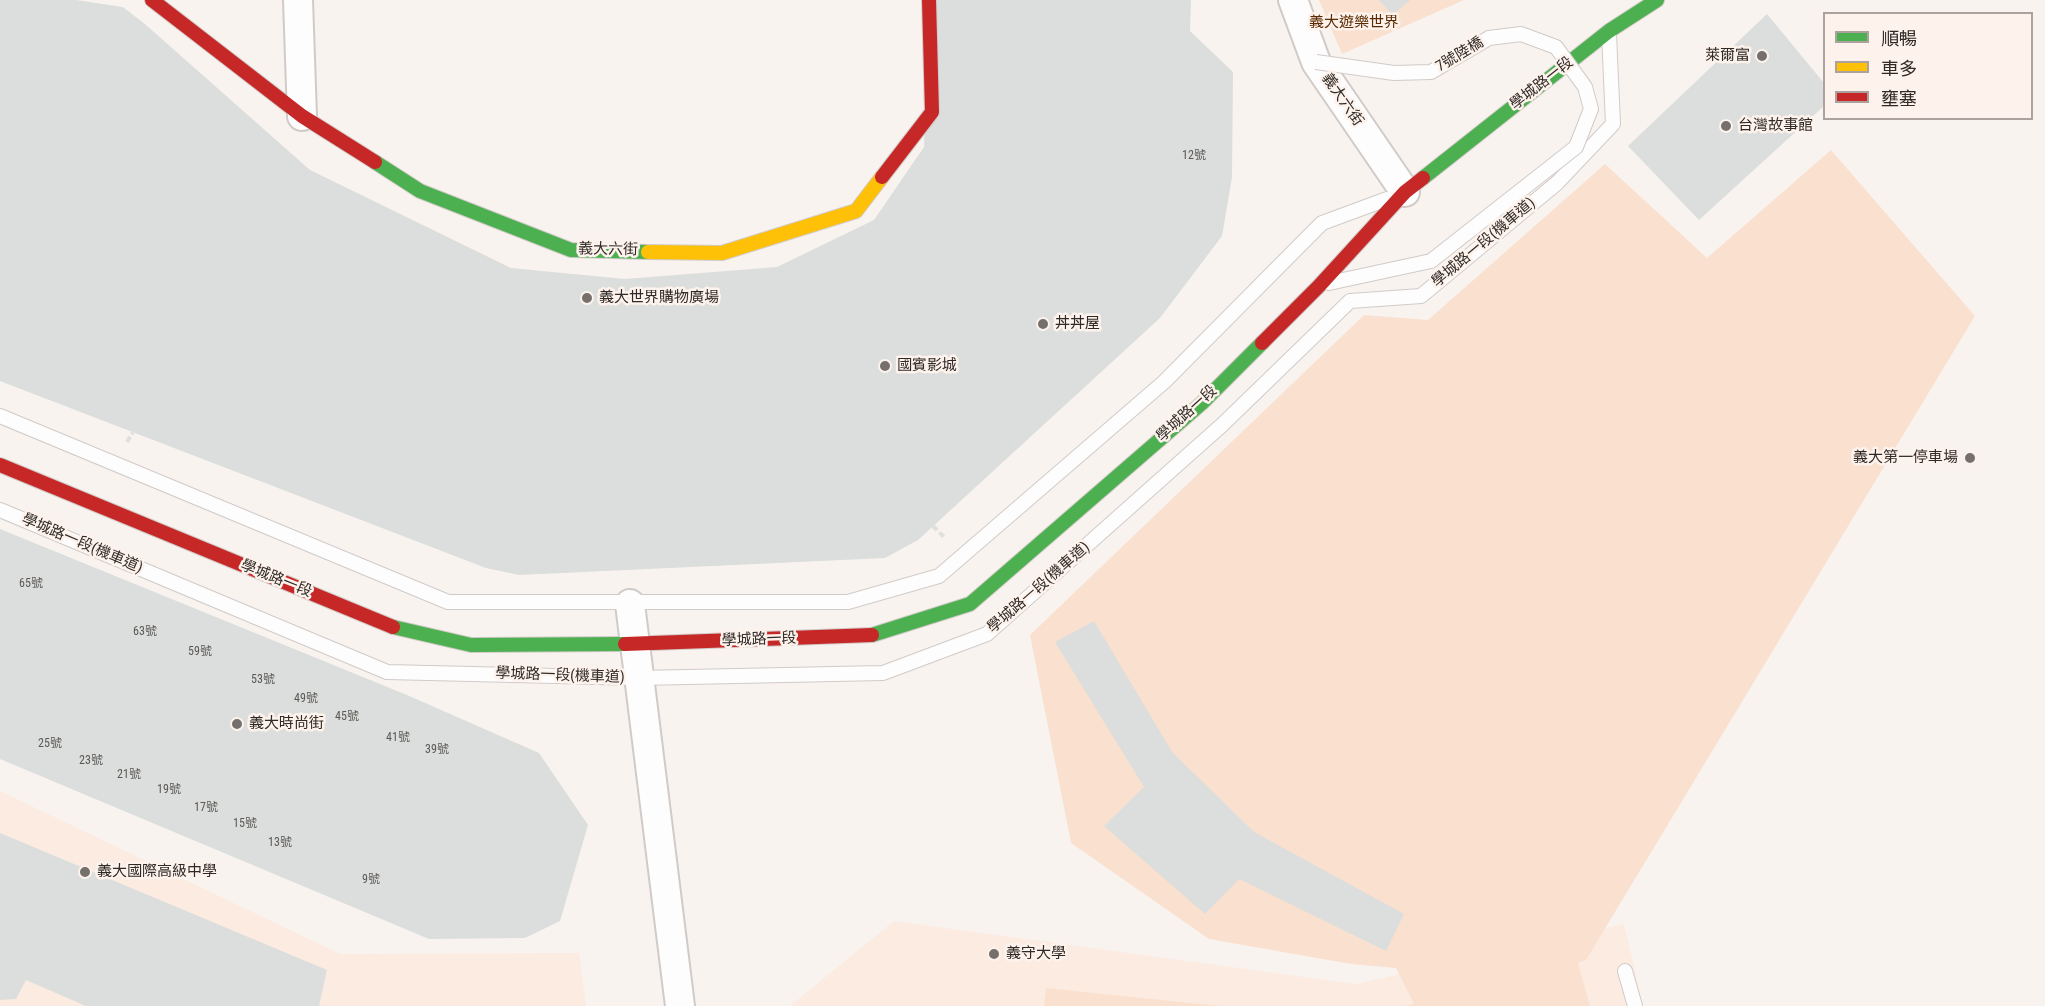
<!DOCTYPE html>
<meta charset="utf-8">
<style>
body{margin:0}
#map{position:relative;width:2045px;height:1006px;overflow:hidden;background:#f9f3f0;font-family:"Roboto Condensed","Noto Sans TC",sans-serif}
canvas{display:block}
.legend{position:absolute;left:1823px;top:12px;width:210px;height:108px;box-sizing:border-box;background:#fdf2ec;border:2px solid #aba29d;margin:0;padding:8px 10px;list-style:none;font-size:18px;color:#302a26}
.legend li{display:flex;align-items:center;gap:12px;height:30px}
.legend b{width:30px;border:2px solid #aba29d}
</style>
<div id="map">
<canvas width="2045" height="1006"></canvas>
<ul class="legend">
<li><b style="height:8px;background:#4caf50"></b>順暢</li>
<li><b style="height:8px;background:#ffc107"></b>車多</li>
<li><b style="height:8px;background:#c62828"></b>壅塞</li>
</ul>
</div>
<script>
const context = document.querySelector('canvas').getContext('2d');
context.lineJoin = 'round';
function fillPath(path, color) { context.fillStyle = color; context.fill(path, 'evenodd'); }
function trace(path, color, width, dash) { context.strokeStyle = color; context.lineWidth = width; context.lineCap = dash ? 'butt' : 'round'; context.setLineDash(dash || []); context.stroke(path); }
function label(font, color, halo, rows, align = 'center') {
  context.font = font + ' "Roboto Condensed","Noto Sans TC",sans-serif'; context.lineWidth = 5; context.setLineDash([]); context.textBaseline = 'middle'; context.strokeStyle = halo; context.fillStyle = color; for (const [text, x, y, turn = 0] of rows) {
    context.save(); context.translate(x, y); context.rotate((+turn || 0) * Math.PI / 180); context.textAlign = isNaN(turn) ? turn : align; if (halo) context.strokeText(text, 0, 0); context.fillText(text, 0, 0); context.restore();
  }
}
fillPath(new Path2D(`
 M0,791L340,954L579,953L586,1006H0Z
 M894,921L1356,984L1624,924L1643,1006H790Z`), '#fbebe1');
fillPath(new Path2D(`
 M1319,0H1464L1342,54Z
 M1831,150L1975,316L1586,960L1578,963L1590,1006H1405L1414,1004L1396,968L1351,964L1209,939L1071,843L1030,635L1364,315L1428,320L1605,164L1707,258Z
 M1046,988L1219,1006H1044Z`), '#fae0cf');
fillPath(new Path2D(`
 M0,0H76L123,7L146,25L310,170L511,268L625,279L777,267L874,220L924,147L928,0H1191L1190,31L1233,72L1232,177L1222,236L1160,318L918,540L885,558L519,575L486,568L0,381Z
 M1379,0H1410L1393,15Z
 M1767,14L1824,83V106L1699,220L1628,146Z
 M0,529L407,695L539,753L588,825L560,921L525,938L429,939L0,759Z
 M1094,621L1172,752L1254,832L1404,914L1386,951L1239,879L1205,914L1104,826L1144,787L1055,642Z
 M0,833L327,970L319,1006H86L26,980L16,999L0,1000Z`), '#dbdedc');
const lane = new Path2D(`
 M1329,283L1431,261
 M0,416L448,602H848L939,576L1164,382L1322,223L1387,199
 M0,510L387,672L639,678L883,673L987,634L1222,425L1350,301L1421,296L1557,183L1613,124L1609,34
 M1625,971L1635,1006`);
const street = new Path2D(`
 M298,0L302,116
 M1293,0L1316,62L1405,192
 M630,604L680,1006`);
const fast = new Path2D(`
 M375,162L420,191L571,250L648,252
 M1423,178L1609,31L1657,0
 M393,627L471,645L625,644
 M872,635L970,604L1202,403L1262,343`);
const slow = new Path2D(`
 M648,252L722,253L856,211L882,177`);
const jam = new Path2D(`
 M152,0L302,116L375,162
 M882,177L932,112L929,0
 M1262,343L1319,286L1405,192L1423,178
 M0,465L393,627
 M625,644L872,635`);
trace(lane, '#d1cbc8', 16);
trace(street, '#d1cbc8', 32);
trace(fast, '#d1cbc8', 16);
trace(slow, '#d1cbc8', 16);
trace(jam, '#d1cbc8', 16);
trace(new Path2D(`
 M127,442L133,432
 M933,526L945,538`), '#e1dfde', 4, [6, 3]);
trace(lane, '#fefdfd', 14);
trace(street, '#fefdfd', 28);
trace(fast, '#4caf50', 14);
trace(slow, '#ffc107', 14);
trace(jam, '#c62828', 14);
const laneBridge = new Path2D(`
 M1316,62L1394,73L1431,72L1489,38L1521,34L1556,47L1585,87L1591,109L1576,147L1431,261`);
trace(laneBridge, '#d1cbc8', 16, []);
trace(laneBridge, '#fefdfd', 14);
for (const [x, y, r, color] of [
 [1762,56,6,"#76706d"],
 [1726,126,6,"#76706d"],
 [587,298,6,"#76706d"],
 [1043,324,6,"#76706d"],
 [885,366,6,"#76706d"],
 [1970,458,6,"#76706d"],
 [237,724,6,"#76706d"],
 [85,872,6,"#76706d"],
 [994,954,6,"#76706d"]
]) { const dot = new Path2D(); dot.arc(x, y, r, 0, 2 * Math.PI); context.fillStyle = color; context.fill(dot); trace(dot, '#fdf2ec', 2); }
label('12px', '#5b5754', null, [
 ["12號",1194,156],
 ["65號",31,584],
 ["63號",145,632],
 ["59號",200,652],
 ["53號",263,680],
 ["49號",306,699],
 ["45號",347,717],
 ["41號",398,738],
 ["25號",50,744],
 ["39號",437,750],
 ["23號",91,761],
 ["21號",129,775],
 ["19號",169,790],
 ["17號",206,808],
 ["15號",245,824],
 ["13號",280,843],
 ["9號",371,880]
]);
label('15px', '#5b2c03', '#fdf2ec', [
 ["義大遊樂世界",1354,23]
]);
label('15px', '#302a26', '#fdf2ec', [
 ["7號陸橋",1460,55,-31],
 ["學城路一段",1542,84,-38],
 ["義大六街",1342,100,55],
 ["學城路一段(機車道)",1484,243,-40],
 ["義大六街",608,250,1],
 ["學城路一段",1187,414,-42],
 ["學城路一段(機車道)",82,544,23],
 ["學城路一段",276,579,22],
 ["學城路一段(機車道)",1039,588,-41],
 ["學城路一段",759,640,-2],
 ["學城路一段(機車道)",560,676,2]
]);
label('15px', '#302a26', '#fdf2ec', [
 ["萊爾富",1750,56,"right"],
 ["台灣故事館",1738,126],
 ["義大世界購物廣場",599,298],
 ["丼丼屋",1055,324],
 ["國賓影城",897,366],
 ["義大第一停車場",1958,458,"right"],
 ["義大時尚街",249,724],
 ["義大國際高級中學",97,872],
 ["義守大學",1006,954]
], 'left');
</script>
